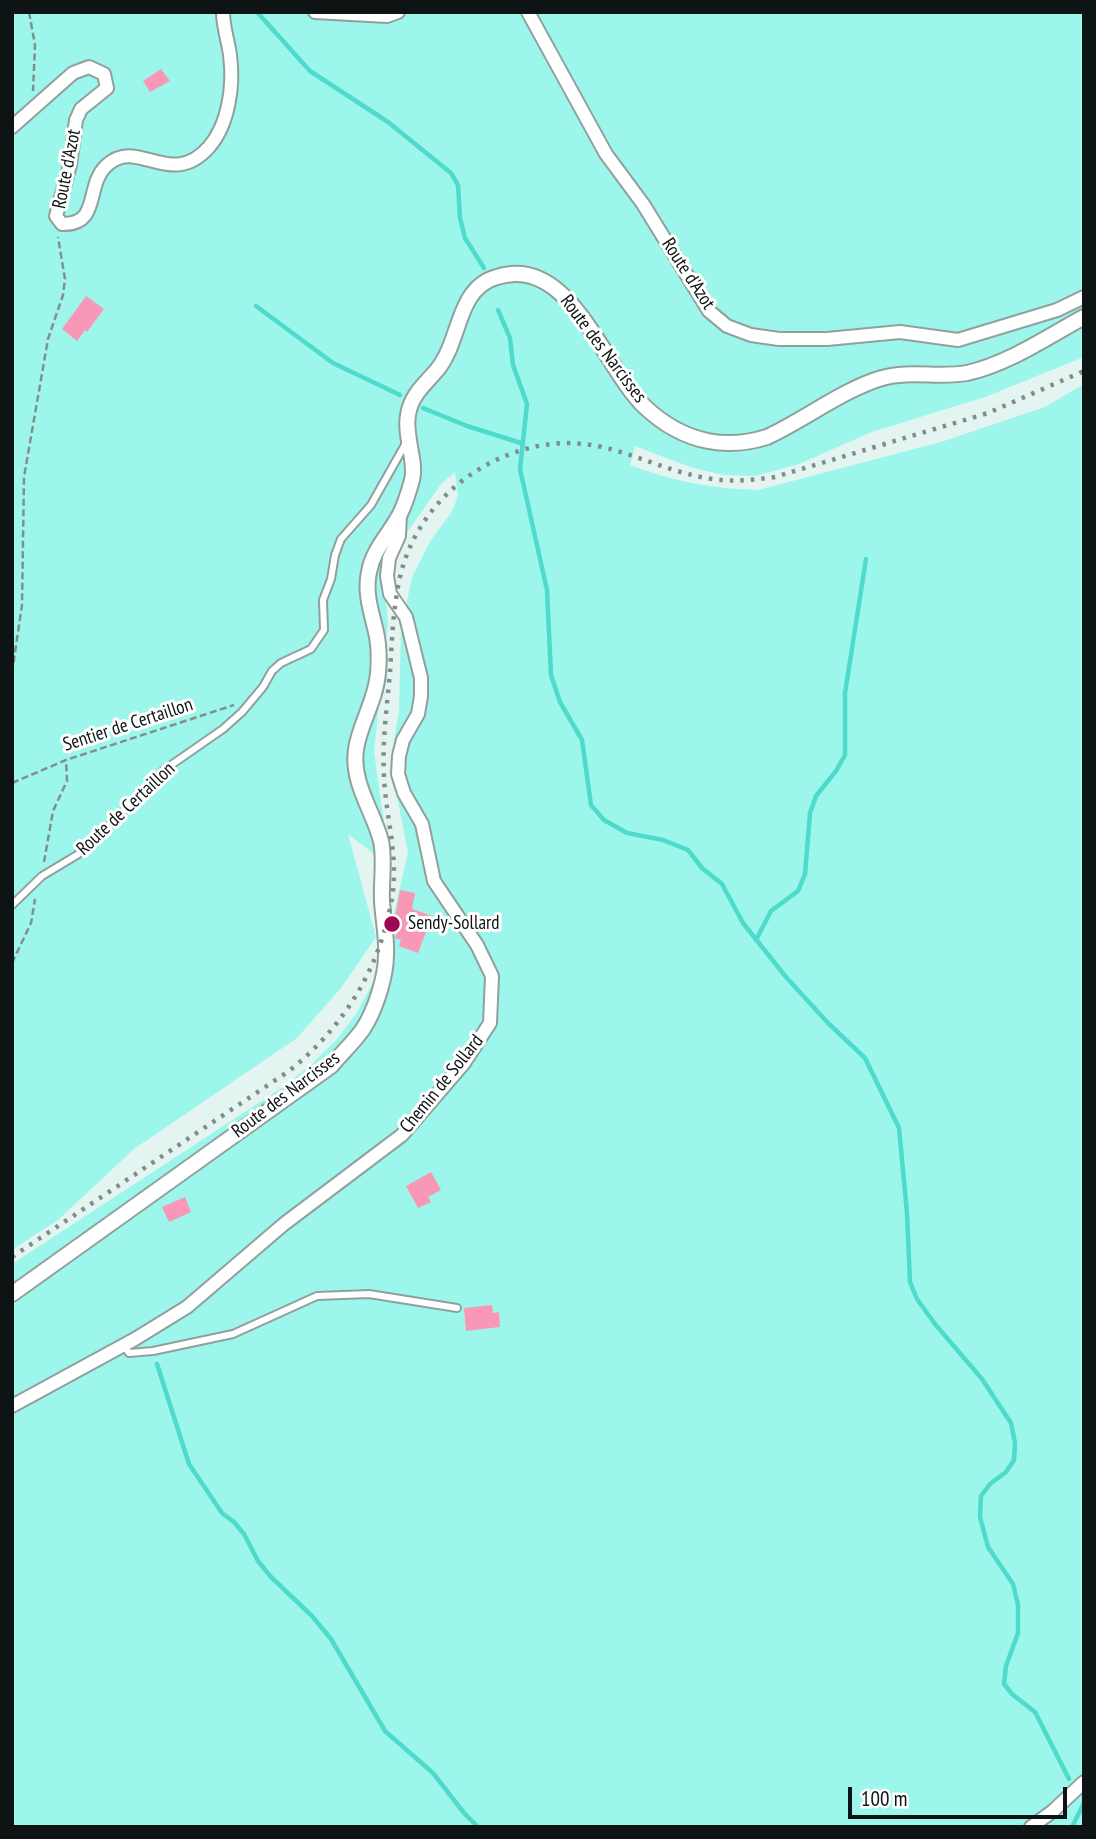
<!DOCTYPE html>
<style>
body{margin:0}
#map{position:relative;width:1096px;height:1839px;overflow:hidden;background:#e3f4f1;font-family:"PT Sans Narrow",sans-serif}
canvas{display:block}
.frame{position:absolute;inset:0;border:14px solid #0e1414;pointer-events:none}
.scale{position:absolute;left:848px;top:1787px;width:219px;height:32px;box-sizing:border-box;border:4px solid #0e1414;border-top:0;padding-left:9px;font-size:21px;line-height:24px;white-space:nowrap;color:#0e1414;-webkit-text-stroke:5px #fff;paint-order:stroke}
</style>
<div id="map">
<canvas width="1096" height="1839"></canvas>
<div class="frame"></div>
<div class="scale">100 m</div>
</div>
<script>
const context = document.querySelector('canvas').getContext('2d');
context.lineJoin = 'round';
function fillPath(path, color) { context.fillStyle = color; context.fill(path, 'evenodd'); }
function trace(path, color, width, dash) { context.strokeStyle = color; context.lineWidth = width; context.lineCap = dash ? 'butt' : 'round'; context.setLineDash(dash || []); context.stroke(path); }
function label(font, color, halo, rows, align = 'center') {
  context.font = font + ' "PT Sans Narrow",sans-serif'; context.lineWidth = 6; context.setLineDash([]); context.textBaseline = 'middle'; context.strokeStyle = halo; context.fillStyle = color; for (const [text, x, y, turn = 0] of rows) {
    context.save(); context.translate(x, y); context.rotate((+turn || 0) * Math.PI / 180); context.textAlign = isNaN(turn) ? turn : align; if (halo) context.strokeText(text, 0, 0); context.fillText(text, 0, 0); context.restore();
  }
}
fillPath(new Path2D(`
 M12,12H1084V357L985,397L872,432L799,464L755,476L724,475L693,468L635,446L630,465C672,481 713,489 758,490L941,442L1045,407L1084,384V1827H12V1264L283,1087L312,1064L337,1039L356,1014L378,973L390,930L408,853L394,781L392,751L399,711L401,630L412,577L431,540L451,513L458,496L455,472L441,484L406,534L393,569L386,601L388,624L374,751L390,866L348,834L376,937L341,988L297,1038L134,1149L58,1220L12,1250Z`), '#9df6eb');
trace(new Path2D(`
 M257,12L310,71L388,122L451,173L458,185L460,218L465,238L484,268
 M256,306L333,363L400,395
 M498,310L510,338L513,365L527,404L520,469L547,590L551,675L560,702L582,740L591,805L604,820L627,833L663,840L688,850L702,868L722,884L743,923L786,977L828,1023L865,1058L899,1128L907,1213L910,1282L917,1299L935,1324L982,1379L1011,1423L1015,1443L1014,1460L1006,1472L990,1484L981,1496L980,1517L988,1547L1013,1584L1018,1605V1633L1006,1666L1004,1684L1012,1694L1035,1712L1069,1779
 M423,408L467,426L521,443
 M756,940L771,911L798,891L805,874L810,813L816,796L836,771L845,755V693L866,559
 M157,1364L189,1464L222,1513L234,1522L244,1534L258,1561L271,1577L312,1616L331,1639L385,1731L433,1773L464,1813L478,1827
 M1072,1827L1084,1803`), '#4edacc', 4.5);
fillPath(new Path2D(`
 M161,69L170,81L150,92L143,81Z
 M86,296L104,309L87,332L85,330L77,341L62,329Z
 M400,890L415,893L412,909L432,916L418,953L399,946L401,940L395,938L401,920L395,918Z
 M431,1172L441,1190L428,1197L431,1202L418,1208L406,1186Z
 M185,1197L191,1212L169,1222L162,1207Z
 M492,1305L493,1313L499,1312L500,1327L466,1331L464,1308Z`), '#f998b6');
const service = new Path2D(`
 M12,905L42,876L77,855L92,843L164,770L223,729L242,712L263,687L272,671L281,663L311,649L324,630L323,600L331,579L335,555L341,539L371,505L406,443
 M124,1346L129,1353L153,1351L233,1334L317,1296L369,1294L457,1308`);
const minor = new Path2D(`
 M315,12L387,16L398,12
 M528,12L606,154L643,204L709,311L727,326L751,335L779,339H827L900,332L958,340L1057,310L1084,297
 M12,127L73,73L89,67L104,74L107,88L81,109L76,120L70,165L56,216L62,224C101,225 85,186 106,166C137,135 170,191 209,147C229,124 234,85 230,55C228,40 223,27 223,12
 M12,1406L135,1339L187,1307L284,1224L402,1135L464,1063L490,1023L492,976L477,945L434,881L422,824L404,793L398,774L399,756L403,740L418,714L421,696V678L406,617L390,594L387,576L389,558L399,536L400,513
 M1031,1827L1053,1811L1084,1782`);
const tertiary = new Path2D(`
 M12,1294L331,1066C341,1054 354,1042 363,1029C375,1011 386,977 386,955C387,937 383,919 382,901C381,882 385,859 381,841C373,810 351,783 356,749C360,723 376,700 378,673C379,662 379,648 377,637C373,616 364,595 369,572C373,549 389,535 400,514C405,504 409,491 412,480C417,462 404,436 408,415C411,395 425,384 437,370C454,349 456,321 469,299C475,289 485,280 497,277C570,253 604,369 645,407C663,424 683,436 708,441C728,445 748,443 767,437C804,420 844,389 882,378C910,370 939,378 967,373C1008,364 1047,337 1084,317`);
trace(service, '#90a09d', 10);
trace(minor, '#90a09d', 16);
trace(tertiary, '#90a09d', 18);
trace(new Path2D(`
 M29,12L35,45L33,91
 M12,673L22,605L24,477L48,339L63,295L65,279L58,237
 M12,783L66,760L234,705
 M44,862L53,811L67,781L66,760
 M12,963L31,923L35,899`), '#838f8d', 2.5, [7, 3.5]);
trace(service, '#fff', 6);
trace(minor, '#fff', 12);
trace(tertiary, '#fff', 14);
trace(new Path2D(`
 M12,1257L289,1071C342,1029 379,970 391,903C400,860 386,820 384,777C382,742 387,707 390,672C392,640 393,608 400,577C414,516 462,468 522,450C601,427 641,468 712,479C733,482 754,480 775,477L988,413L1084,371`), '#818d8b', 4.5, [3.5, 7]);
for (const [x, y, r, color] of [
 [392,924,9,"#9e0751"]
]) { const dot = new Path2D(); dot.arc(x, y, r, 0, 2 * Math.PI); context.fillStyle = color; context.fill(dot); trace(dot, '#fff', 2.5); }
label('19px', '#0e1414', '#fff', [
 ["Route d'Azot",67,169,-79],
 ["Route d'Azot",688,274,57],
 ["Route des Narcisses",603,349,53],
 ["Sentier de Certaillon",128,725,-18],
 ["Route de Certaillon",126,809,-43],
 ["Chemin de Sollard",442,1084,-51],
 ["Route des Narcisses",286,1095,-37]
]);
label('19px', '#0e1414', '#fff', [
 ["Sendy-Sollard",408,924]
], 'left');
</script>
